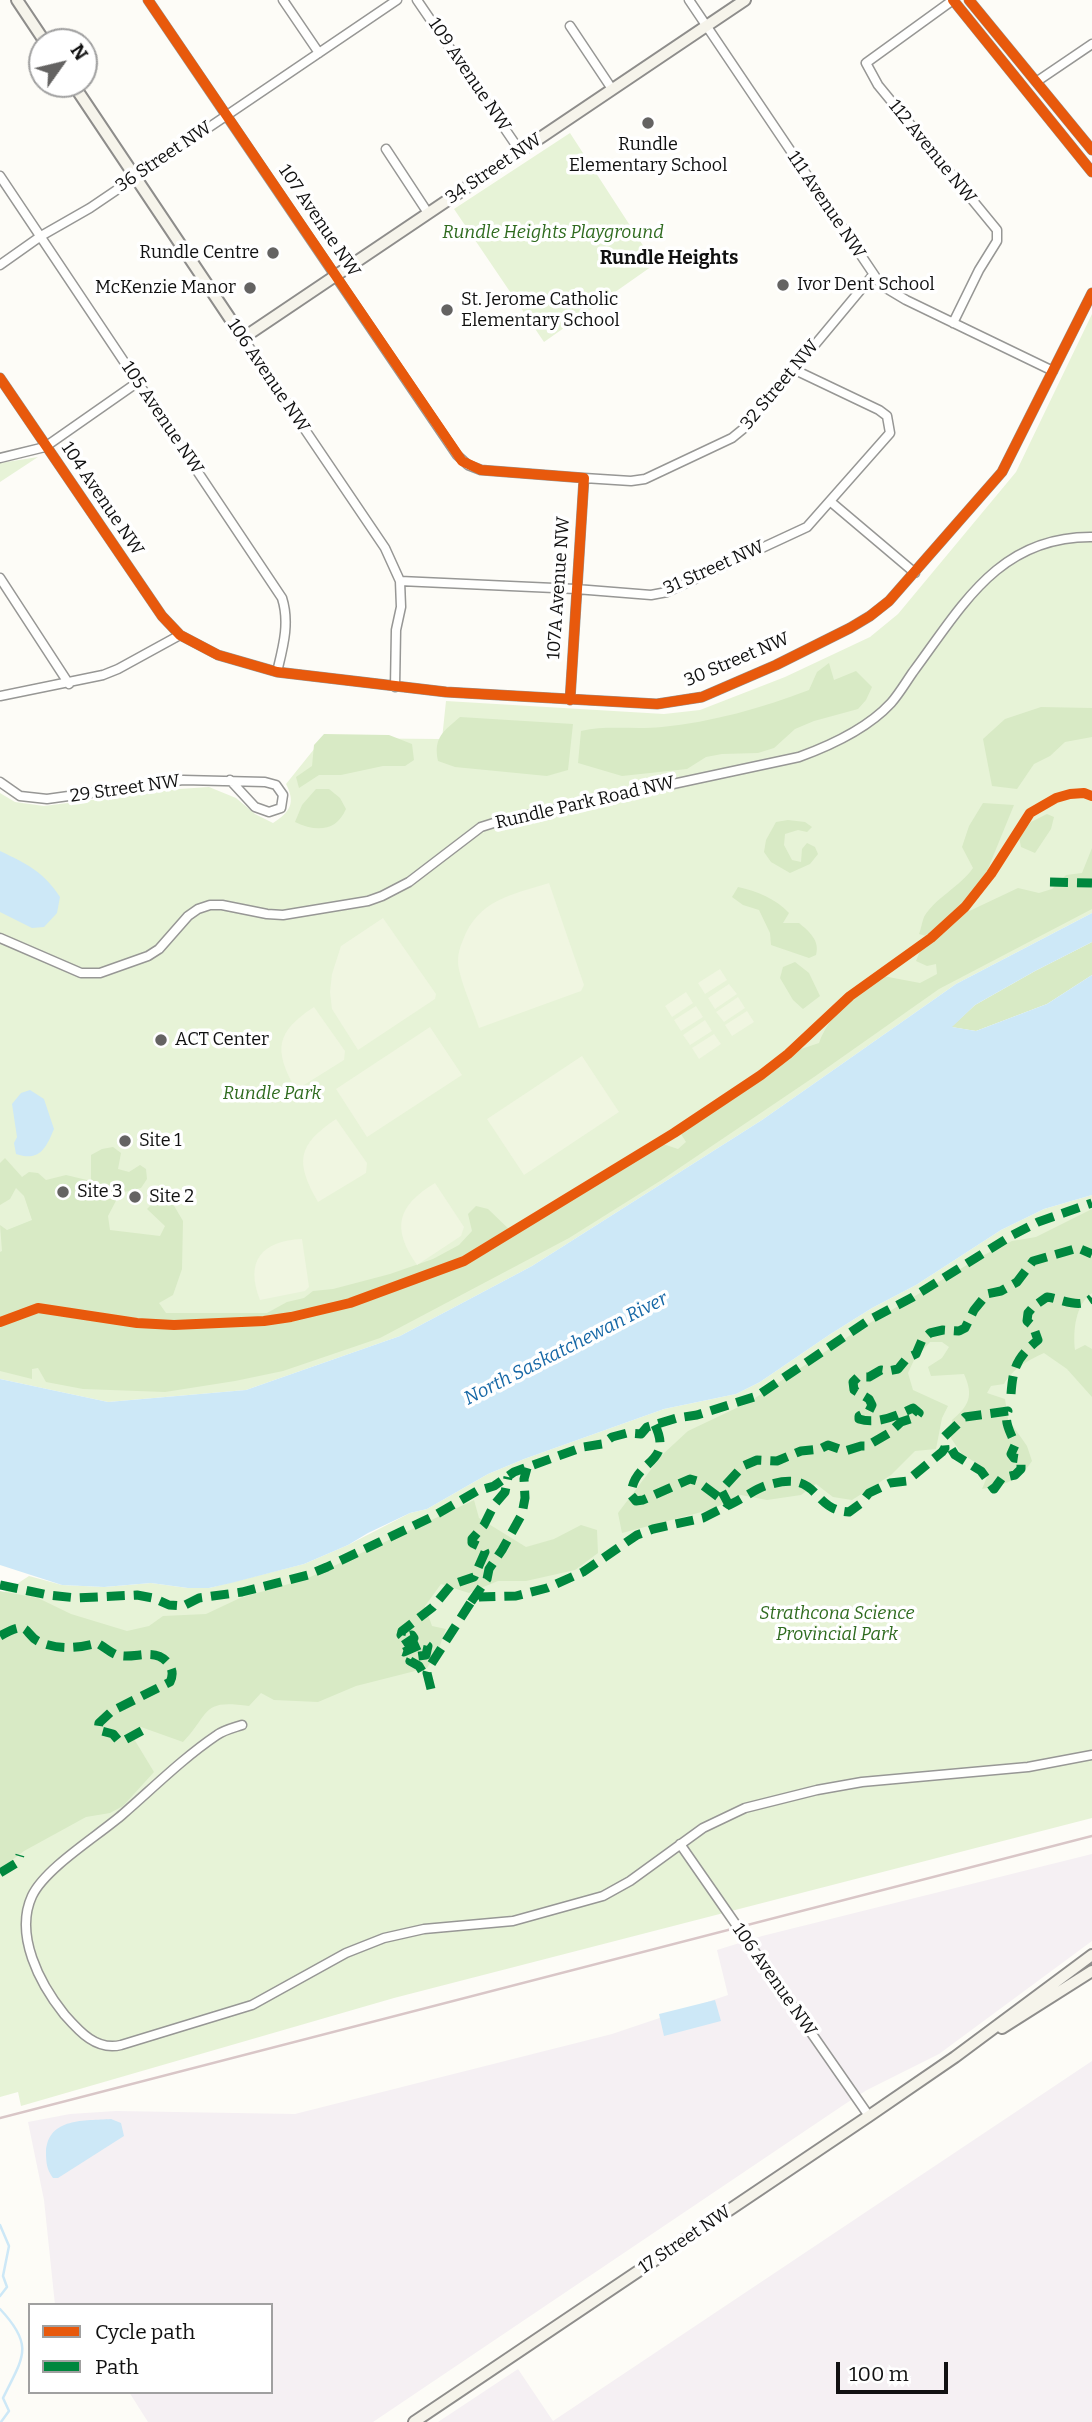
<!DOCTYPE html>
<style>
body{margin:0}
#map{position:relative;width:1092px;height:2422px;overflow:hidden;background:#fdfcf7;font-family:Bitter,serif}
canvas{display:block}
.legend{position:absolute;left:28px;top:2303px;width:245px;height:91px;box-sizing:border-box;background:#fff;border:2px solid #a0a0a0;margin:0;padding:9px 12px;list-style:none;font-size:21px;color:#111}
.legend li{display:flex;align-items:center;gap:14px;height:35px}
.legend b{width:35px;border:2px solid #a0a0a0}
.north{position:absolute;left:28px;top:28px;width:70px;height:70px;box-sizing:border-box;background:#fff;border:2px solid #a0a0a0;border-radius:50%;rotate:56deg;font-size:19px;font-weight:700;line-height:28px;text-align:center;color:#111}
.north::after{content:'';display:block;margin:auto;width:24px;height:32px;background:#646362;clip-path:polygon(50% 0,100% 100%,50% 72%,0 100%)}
.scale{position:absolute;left:836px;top:2362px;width:112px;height:32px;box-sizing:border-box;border:4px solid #111;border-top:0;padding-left:9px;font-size:21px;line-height:24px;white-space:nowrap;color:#111;-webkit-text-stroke:5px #fff;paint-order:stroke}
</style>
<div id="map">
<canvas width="1092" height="2422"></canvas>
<ul class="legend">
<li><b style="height:9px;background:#e8590c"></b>Cycle path</li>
<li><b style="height:9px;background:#00873e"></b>Path</li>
</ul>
<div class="north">N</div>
<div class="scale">100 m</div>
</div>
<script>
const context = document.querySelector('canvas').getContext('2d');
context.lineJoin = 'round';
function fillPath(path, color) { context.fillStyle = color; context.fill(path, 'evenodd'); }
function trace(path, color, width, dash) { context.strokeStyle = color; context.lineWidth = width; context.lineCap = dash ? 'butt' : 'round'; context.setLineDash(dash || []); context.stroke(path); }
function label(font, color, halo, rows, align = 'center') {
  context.font = font + ' Bitter,serif'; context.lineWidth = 7; context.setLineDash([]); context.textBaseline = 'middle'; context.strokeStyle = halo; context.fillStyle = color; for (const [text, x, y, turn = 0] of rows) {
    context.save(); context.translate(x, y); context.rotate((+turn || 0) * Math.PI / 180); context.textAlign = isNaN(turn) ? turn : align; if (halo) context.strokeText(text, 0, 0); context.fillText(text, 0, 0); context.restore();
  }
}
fillPath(new Path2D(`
 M1092,1854V1941L939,2054L867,2090L845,2104L373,2422H148L129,2392H271V2305H55L44,2200L28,2122L70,2114L116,2111L295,2114L612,2034L728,1995L717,1950L762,1936Z
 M1092,2061V2422H438L518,2369L553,2421Z`), '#f5f0f3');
fillPath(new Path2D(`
 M570,133L655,264L544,342L454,209Z
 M1092,314V913L956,984L762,1120L532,1266L400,1336L246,1390L108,1402L0,1379V793L15,802L44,806L179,789L209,787L236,798L255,814L273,823C290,812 296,803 286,784L323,738L442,739L446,701L664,714L700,710L785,677L870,637L898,614L1016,472Z
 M38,457L0,482V463Z
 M1092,1195V1818L394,1998L21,2106L18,2092L0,2097V1595L29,1576L62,1585L104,1587L151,1583L188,1588H209L304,1564L348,1545L410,1513L427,1509L488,1474L524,1459L664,1409L736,1394L760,1382L829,1335L872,1308L916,1285L1001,1230L1044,1209Z`), '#e7f3d7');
fillPath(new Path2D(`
 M829,663L834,680L856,671L872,687L866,700L858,709L814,721L795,729L774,748L758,753L722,754L706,757L687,769L622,776L578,763L581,731C607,725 635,730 662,727C712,722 762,708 809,690L817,672Z
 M1041,707L1092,708V737L1065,742L1050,756L1034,764L1017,789L992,786L983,739L1005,719Z
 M460,717L573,724L568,770L547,776L455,767L438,761C433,737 444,731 460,717Z
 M324,734L389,735L412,744L414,760L405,766H383L341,775H319L299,788L296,777L312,766L314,745Z
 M316,789H329L340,798L346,809C336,832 316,832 295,822L302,805Z
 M983,803L1014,805L985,876L957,910L926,936L919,934C921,929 922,922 924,917C936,897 960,887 973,868L962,847L969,826Z
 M1047,814L1054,817L1051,829L1035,853L1021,847L1019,837L1031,822Z
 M788,820L805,822L812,827L807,832L798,830L785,834L784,845L792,860L801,862L802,849L807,843L815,847L818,854L810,864L790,873L771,862L764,852L766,840L776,822Z
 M1092,848V909L939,989L814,1077L660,1181L569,1238L380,1338L283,1371L235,1381L165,1392L83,1389L46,1382L38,1368L32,1369V1379L0,1371V1252L2,1251L0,1225L7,1230L32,1220L24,1196L16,1188L10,1199L0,1205V1163L5,1158L22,1177L29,1172L38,1173L46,1180L66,1175L91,1181V1155L102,1149L113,1147L121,1153L118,1169L129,1172L140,1165L146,1169L147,1179L141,1188L120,1193L108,1216L110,1230L160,1236L165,1226L147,1209L156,1200L173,1204L183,1221L182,1269L173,1295L159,1303L166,1313H267L287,1302L304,1298L313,1291L333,1289L390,1274L433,1259L459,1245L472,1231L468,1214L476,1206L488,1209L515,1235L663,1144L678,1149L686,1142L681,1134L744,1092L801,1049L819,1043C830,1012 858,994 883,976L920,983L937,974L936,964L927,966L916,961L920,951L963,914L1018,888L1039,893L1052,889L1066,875L1082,873Z
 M738,887C757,891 776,899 789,913L783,923H799C810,932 820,941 816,955L809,958L771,945L770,933L759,910L743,905L732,897Z
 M1092,942V975L1047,1004L976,1031L951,1027L975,1005L1035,971Z
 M795,962L809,973L820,996L803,1009L793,1000L780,978L783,967Z
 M1092,1209V1293C1075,1305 1073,1331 1075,1350L1085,1345L1092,1349V1397L1067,1369L1044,1353C1030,1359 1011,1370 1004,1384L991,1386L987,1393L1005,1399L1008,1419L1027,1446L1032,1461C1019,1481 1004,1485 982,1489L987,1477L982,1467L961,1453L951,1438L952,1420C969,1406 974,1396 964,1374L931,1376L928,1367L942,1358L949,1347L942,1342H930L914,1360L908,1373L913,1390L948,1406L942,1418L936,1449L915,1451L891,1475L852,1500L833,1497L816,1484L801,1495L767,1500L741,1495L713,1509L622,1533L618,1513L662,1455L688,1431L749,1402L858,1330L982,1256L1012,1241L1036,1237Z
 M474,1500L479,1518L526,1547L554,1539L581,1525L597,1530L598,1553L575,1570L526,1581H498L469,1593L441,1584L425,1606L432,1626L446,1629L439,1648L427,1668L356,1686L318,1702L274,1700L261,1693L249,1706C201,1699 211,1712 183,1742L141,1727L131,1734L154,1772L123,1806L110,1813L86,1817L24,1851L0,1869V1591L38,1598L71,1614L127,1631L149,1626L163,1616L206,1614L240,1598L306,1579Z`), '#d8eac5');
fillPath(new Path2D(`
 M549,883L584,985L581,991L479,1028C474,1011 458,977 458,961C458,953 460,947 463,940C478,900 511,895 549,883Z
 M383,918L436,994L435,999L358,1050L332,1009L330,992L332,974L341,946Z
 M720,969L727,980L705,994L698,983Z
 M729,984L737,994L715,1009L708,998Z
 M686,992L693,1003L672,1017L665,1006Z
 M738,997L745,1008L724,1022L716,1012Z
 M696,1006L703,1017L681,1031L674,1020Z
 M314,1007L345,1051L344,1060L296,1090C273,1049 276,1032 314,1007Z
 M747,1011L754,1022L732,1036L725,1025Z
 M705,1020L712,1031L690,1045L683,1035Z
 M430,1027L462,1075L367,1137L336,1089Z
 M714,1034L721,1044L699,1059L692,1048Z
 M582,1056L619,1112L524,1175L487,1119Z
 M336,1119L367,1163L366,1173L318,1202C295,1162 297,1145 336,1119Z
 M435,1183L464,1227L461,1236L417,1265C391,1228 397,1206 435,1183Z
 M302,1239L309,1287L305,1291L260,1300C245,1261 261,1241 302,1239Z`), '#f0f6e1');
fillPath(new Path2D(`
 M0,851C27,864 43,871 60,897L57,913L44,927L32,928L0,912Z
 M1092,913V942L1035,971L975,1005L952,1027L976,1031L1047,1004L1092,975V1195L1044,1209L1001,1230L916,1285L872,1308L829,1335L760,1382L736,1394L664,1409L524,1459L488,1474L427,1509L410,1513L368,1533L348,1545L304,1564L231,1583L209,1588H188L151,1583L104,1587L62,1585L0,1565V1379L108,1402L246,1390L400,1336L532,1266L762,1120L956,984Z
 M30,1090L44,1099L54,1129C46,1148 40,1162 16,1154L14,1143L17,1137L12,1104L21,1093Z
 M715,2000L721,2021L664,2036L659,2014Z
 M111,2119L121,2123L124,2136L58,2178H53C47,2170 46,2163 46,2152C48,2117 85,2121 111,2119Z`), '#cde8f7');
trace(new Path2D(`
 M0,2225L9,2246L3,2276L7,2287L0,2296
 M0,2309C35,2346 23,2357 3,2398L9,2411L1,2422`), '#cde8f7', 2.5);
const street = new Path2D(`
 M148,0L457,455L468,465L481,470L584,478L631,481L645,479L732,438L748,425L873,275
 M283,0L319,53
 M417,0L520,151
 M689,0L881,285L906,300L1053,371
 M953,0L1092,172
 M969,0L1092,150
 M570,26L612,89
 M1036,82L1092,44
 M386,149L428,213
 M0,176L282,598C290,623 283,647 277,672
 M0,265L41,236L90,208L397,0
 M953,323L979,270L997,241V230L878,85L866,63L953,0
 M243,338L385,548L400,581L401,607L396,630L395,687
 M0,378L162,616L180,635L218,655L277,672L446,692L657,704L702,697L776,665L850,628L870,616L889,601L1002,472L1092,293
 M0,458L45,447L138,382
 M831,502L915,573
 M0,578L69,684
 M400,581L576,589L651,595L667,592L807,527L890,433L887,416L879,410L795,370
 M0,696L103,675L118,669L180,635
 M570,700L584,478
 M0,782L20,796L47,799L183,780L265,782L276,785L283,795L281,808L269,812L255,807L230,780
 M0,938L81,973H100L148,956L159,949L188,916L198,909L210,905H222L267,914L283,915L368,901L382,896L409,882L481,827L500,821L799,757C832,745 867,729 891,703C899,694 906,682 913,672C962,606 999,536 1092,537
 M242,1725C233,1728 224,1730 217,1735C183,1758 154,1787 123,1814C99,1835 45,1868 32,1896C14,1935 40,1984 64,2014C79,2031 96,2051 121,2045L252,2005L346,1953L384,1938L424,1929L513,1921L603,1896L630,1881L703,1828L745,1808L817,1790L862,1782L1028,1767L1092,1755
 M680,1844L869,2116`);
const secondary = new Path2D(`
 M17,0L45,42
 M73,84L243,338L745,0
 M1002,2028L1092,1971
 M414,2422L869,2116L955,2057L1092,1955`);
trace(street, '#979795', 11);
trace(secondary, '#8e8d8b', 14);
trace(street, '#fffffe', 8);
trace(secondary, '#f6f4eb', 10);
trace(new Path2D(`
 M0,2118L1092,1836`), '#d9c6c7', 2.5);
trace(new Path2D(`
 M1050,882L1092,883
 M1011,1394C1013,1367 1017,1357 1038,1340L1033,1326L1027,1321L1028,1313L1034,1306L1047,1297C1062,1299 1080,1310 1092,1298
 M655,1425C674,1465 633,1459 631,1495L636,1501L643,1500L690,1479L697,1481L729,1505C741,1500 756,1488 768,1485C821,1469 810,1510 849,1512L860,1504L869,1493L890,1483L907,1481L942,1452L945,1448L944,1437L965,1417L1008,1411C1003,1423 1012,1434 1015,1445L1011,1454L1014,1458L1021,1459V1469L1015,1475L1002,1478L994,1489L981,1471L955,1455L950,1447L945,1448
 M0,1585L48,1595L77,1598L137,1595L153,1598L169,1605L183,1606L199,1598L242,1592L308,1575L327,1567L432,1517L477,1491L494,1486L514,1472L583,1447L602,1444L612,1437L627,1433L641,1434L647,1427L677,1418L697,1415L757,1396L869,1320L913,1297L1011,1236L1038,1222L1092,1203
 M471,1602L487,1579L489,1569L502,1550L522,1514L525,1498L524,1479L527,1468
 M0,1636C33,1617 22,1636 42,1643C62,1650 78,1648 97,1643C103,1646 111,1653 117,1655C136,1660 157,1645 170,1666C173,1672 173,1676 170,1682L112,1711L99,1723L98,1730L113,1734L118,1740L123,1741L147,1728
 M422,1671L419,1666L410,1661L412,1657L426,1655L428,1646L424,1643L404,1652L401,1651L402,1646L414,1638L412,1635L403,1637L401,1635L402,1631L433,1607L451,1585L474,1577L485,1552L483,1548L472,1543V1539L484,1525L494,1505L505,1492L508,1477
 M431,1689L427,1673L428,1669L471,1602L479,1597L516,1596L547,1588L583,1572L637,1535L653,1529L703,1518L729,1505L721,1490L743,1466L757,1460L777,1461L801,1451L820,1449L828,1445L845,1451L861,1446H867L889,1433L901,1422L916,1417L919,1413L913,1408C898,1415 877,1425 859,1419V1416L869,1411L872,1405L869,1399L854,1390L853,1382L858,1377H869L881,1370L888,1371L898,1369L907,1358L916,1354L922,1340L930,1333L943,1330L959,1331L965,1328L974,1310L987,1294L1001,1291L1017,1282L1033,1261L1078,1248L1092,1254
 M0,1873L18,1862L20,1855`), '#00873e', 9, [18, 9]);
trace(new Path2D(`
 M148,0L462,461L481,470L584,478L570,700
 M953,0L1092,172
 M969,0L1092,150
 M0,378L162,616L180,635L218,655L277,672L446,692L657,704L702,697L776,665L850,628L870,616L889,601L1002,472L1092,293
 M0,1322L38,1308L137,1323L174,1325L264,1321L291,1317L350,1303L464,1261L674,1133L761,1075L788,1054L850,996L931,938L965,907L991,874L1030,813L1056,798L1070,794L1084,793L1092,796`), '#e8590c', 10);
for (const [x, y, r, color] of [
 [648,123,7,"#646362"],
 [273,253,7,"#646362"],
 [783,285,7,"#646362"],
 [250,288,7,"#646362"],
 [447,310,7,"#646362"],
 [161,1040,7,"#646362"],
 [125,1141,7,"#646362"],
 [63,1192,7,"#646362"],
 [135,1197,7,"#646362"]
]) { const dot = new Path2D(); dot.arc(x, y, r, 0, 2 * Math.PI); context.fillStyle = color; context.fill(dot); trace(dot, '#fff', 2.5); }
label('18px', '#111', '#fff', [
 ["109 Avenue NW",469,75,56],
 ["112 Avenue NW",932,152,51],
 ["36 Street NW",164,157,-34],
 ["34 Street NW",494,169,-34],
 ["111 Avenue NW",826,205,56],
 ["107 Avenue NW",319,221,56],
 ["106 Avenue NW",268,376,56],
 ["32 Street NW",780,385,-50],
 ["105 Avenue NW",162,418,56],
 ["104 Avenue NW",102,499,56],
 ["31 Street NW",714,568,-24],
 ["107A Avenue NW",559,588,-86],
 ["30 Street NW",737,660,-23],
 ["29 Street NW",125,789,-8],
 ["Rundle Park Road NW",585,803,-13],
 ["106 Avenue NW",774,1980,55],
 ["17 Street NW",685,2240,-34]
]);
label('18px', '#111', '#fff', [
 ["Rundle",648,145,"center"],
 ["Elementary School",648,166,"center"],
 ["Rundle Centre",259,253,"right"],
 ["Ivor Dent School",797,285],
 ["McKenzie Manor",236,288,"right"],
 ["St. Jerome Catholic",461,300],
 ["Elementary School",461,321],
 ["ACT Center",175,1040],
 ["Site 1",139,1141],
 ["Site 3",77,1192],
 ["Site 2",149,1197]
], 'left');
label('italic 18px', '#2f6b1f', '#fff', [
 ["Rundle Heights Playground",553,233],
 ["Rundle Park",272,1094],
 ["Strathcona Science",837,1614],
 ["Provincial Park",837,1635]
]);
label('bold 19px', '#111', '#fff', [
 ["Rundle Heights",669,259]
]);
label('italic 19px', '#1768a6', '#fff', [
 ["North Saskatchewan River",566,1349,-27]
]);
</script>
